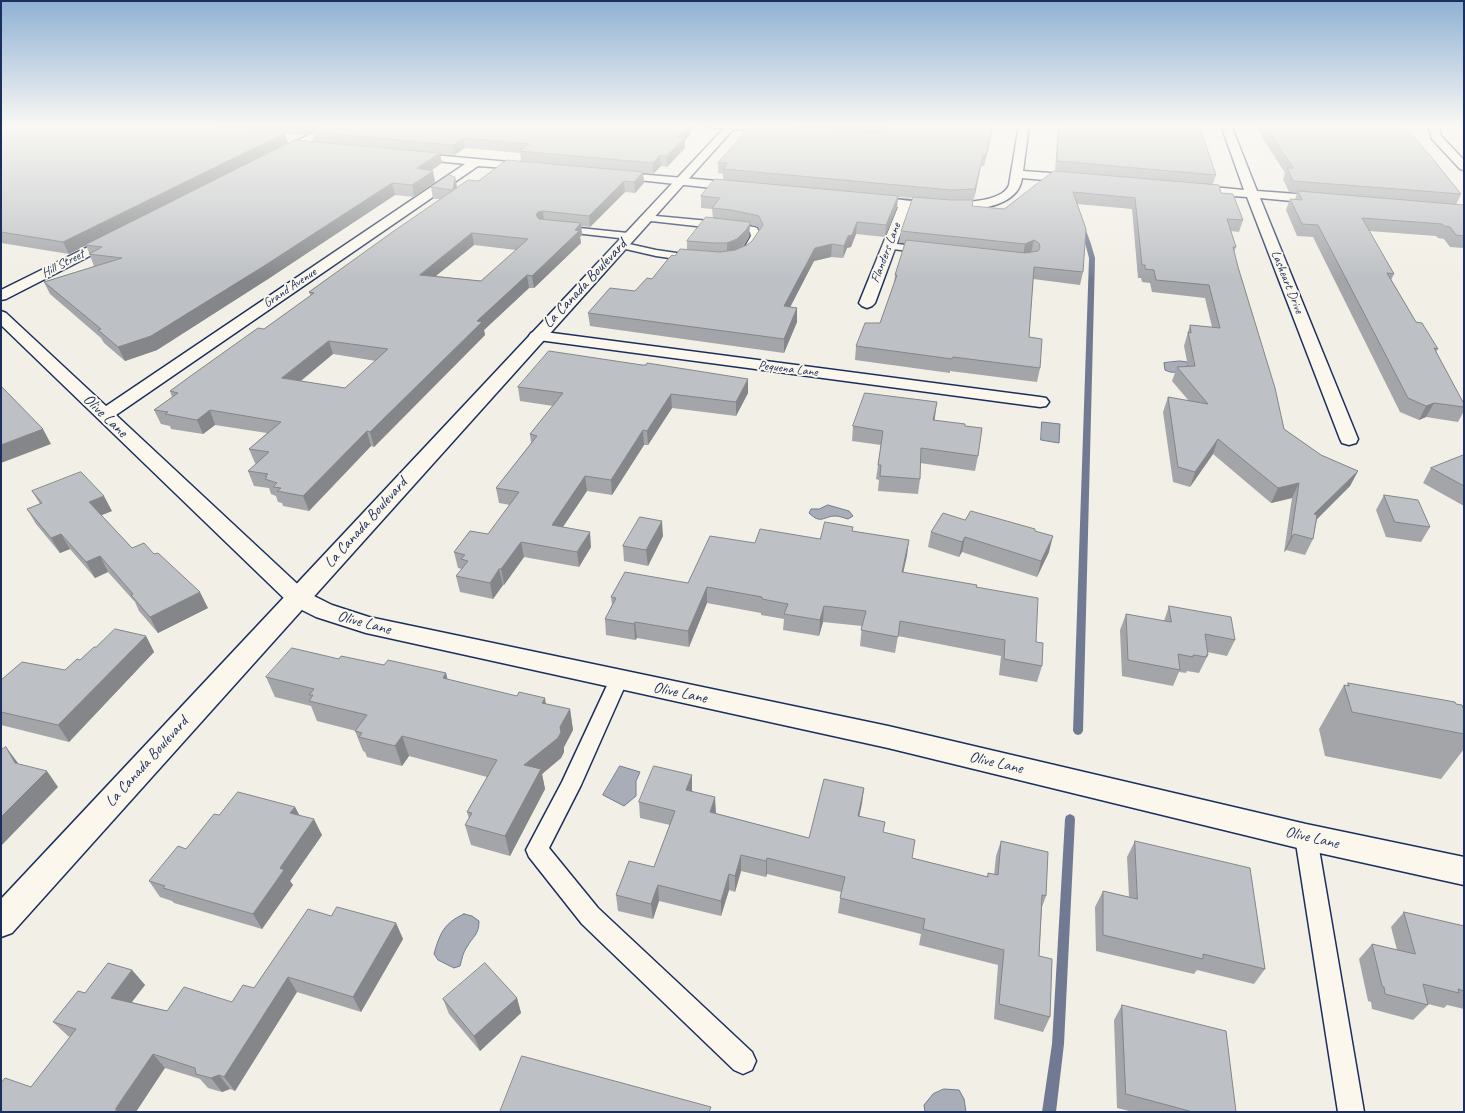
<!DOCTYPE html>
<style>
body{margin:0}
#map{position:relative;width:1465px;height:1113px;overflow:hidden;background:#f2efe6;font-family:Caveat,sans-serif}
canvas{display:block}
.frame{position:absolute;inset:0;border:2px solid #1b2f5e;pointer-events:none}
</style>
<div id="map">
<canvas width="1465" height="1113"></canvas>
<div class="frame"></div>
</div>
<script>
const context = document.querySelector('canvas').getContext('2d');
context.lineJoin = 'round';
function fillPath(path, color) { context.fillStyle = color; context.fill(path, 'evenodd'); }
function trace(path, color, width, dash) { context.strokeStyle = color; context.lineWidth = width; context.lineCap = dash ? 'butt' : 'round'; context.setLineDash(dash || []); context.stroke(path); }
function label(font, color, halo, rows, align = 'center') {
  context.font = font + ' Caveat,sans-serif'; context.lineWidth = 4; context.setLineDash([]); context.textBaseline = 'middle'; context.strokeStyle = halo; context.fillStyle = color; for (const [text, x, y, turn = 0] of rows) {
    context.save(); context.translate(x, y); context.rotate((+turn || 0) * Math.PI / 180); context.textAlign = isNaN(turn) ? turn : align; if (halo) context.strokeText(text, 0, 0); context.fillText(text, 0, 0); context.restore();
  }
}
const water = new Path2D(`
 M1180,361L1187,362L1189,365C1179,369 1177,376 1165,370L1164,363Z
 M1042,422L1060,424L1059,443L1041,440Z
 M828,505L849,511L853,516L848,519C844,518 840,516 835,516C824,516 821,525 809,513L811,509H819Z
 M620,766L640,772L636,781V796L624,806L603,795Z
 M464,914L472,916L479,921C479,935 473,936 467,947C463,952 462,959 460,966L454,968L438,960L434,954C440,933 444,923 464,914Z
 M944,1089L959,1090L964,1099L966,1112H925L924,1105L933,1094Z`);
fillPath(water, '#a9adb7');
trace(water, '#707b93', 1);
fillPath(new Path2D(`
 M1080,224L1084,225L1091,244L1095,258L1083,731L1081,734L1078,735L1075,734L1073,731L1089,258Z
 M1070,814L1074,816L1075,819L1064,1044L1056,1112H1042L1052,1044L1065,819L1066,816Z`), '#707b93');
const service = new Path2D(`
 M703,125H731L771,128L775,130L771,132L707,127Z
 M645,215L731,223L754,227L757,228L761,236L753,249L744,255L739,252L746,245L751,236L750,232L642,220L640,218Z
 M560,226L628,233L633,236L628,239L557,231L555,229Z
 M620,242L656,250L697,256L702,259L697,262L656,256L617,247L615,245Z
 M888,243L924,247L929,250L924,253L885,248L883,246Z
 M619,672L626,674L628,679L581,785L549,848L598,908L752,1052L756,1061L752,1070L743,1074L734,1070L582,924L529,857L526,850L562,782L610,679L612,674Z
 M1306,828L1314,830L1317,837L1364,1112H1338L1295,837L1298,830Z`);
const minor = new Path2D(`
 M329,125H341L340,127L280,157H272L270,155L272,153Z
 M1019,125H1029L1023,171L1077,175L1081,177L1083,179L1081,181L1077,183L1022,178C1017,218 939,211 910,208L875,303L872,306L867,308L862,306L859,303L898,207L863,203L861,200L863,197L867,196C892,199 998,214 1009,185Z
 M1221,125H1231L1257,191L1324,196L1328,197L1330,200L1328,203L1324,204L1260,198L1358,439L1356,443L1349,445L1342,443L1340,439L1247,197L1191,193L1187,192L1185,189L1187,186L1191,185L1244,190Z
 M1431,125H1442L1439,129L1441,136L1464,160V170L1460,169L1432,139L1429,128Z
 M412,153L531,164L535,165L537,167L535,169L531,170L478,166L116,415L306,592L332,605L369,617L888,726L1306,824L1464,857V885L1306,850L888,748L366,633L316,617L290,604L1,325V311L6,313L106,406L465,164L408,158L406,156L408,154Z
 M615,172L740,183L744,184L746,187L744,190L740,191L611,177L609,175L611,173Z
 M114,234L119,235L121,238L119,241L6,299L1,300V290Z
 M537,331L1040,397L1046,398L1049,402L1046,406L1040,407L531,339L529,336L531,333Z`);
const tertiary = new Path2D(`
 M727,125H737L12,933L1,937V899Z`);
trace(service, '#1b2f5e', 3);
trace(minor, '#1b2f5e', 3);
trace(tertiary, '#1b2f5e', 3);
fillPath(service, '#fbf7ec');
fillPath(minor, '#fbf7ec');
fillPath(tertiary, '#fbf7ec');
fillPath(new Path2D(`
 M1,125H696L690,130V135L685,140V148L667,167L661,166L653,174L643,173L644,183L635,193L625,192L590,227L581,226L582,235L580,237L581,243L534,288H529L484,330L485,335L374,447L371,446L309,511L283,506L282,503L278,502L276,496L271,494L269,488L254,486L248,471L256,464L255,463L249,449L267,433L215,425L203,434L171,429L170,426L161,424L154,410L172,397L170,391L264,329L311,296L309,292L440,199H433L431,187L455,177L457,187L478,181L521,161L520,153L465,148L454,155L440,154L442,163L431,171H433L435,182L414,197L395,195L268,279L157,350L125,361L104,343L101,338L50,294L44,282L94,266L86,245L69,254L1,243ZM312,132L314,142L167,204L288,143L285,134L305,135ZM474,245L516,250L481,281L436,276ZM333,354L376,361L345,388L301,381Z
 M752,125H994L984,166H981L972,206L1004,209L1055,171L1058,125H1199L1216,175L1213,184L1221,193L1243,220L1239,232L1231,231L1236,247L1234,252L1238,267L1284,429L1321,455L1358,471L1350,486L1317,519L1313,539L1305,555L1286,550L1284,552L1292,498L1271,503L1213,454L1190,487L1173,482L1163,412L1168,397L1189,401L1172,381L1177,367L1188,366L1184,346L1190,325L1212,327L1205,298L1152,292L1150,283L1142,282L1141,278H1138L1132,209L1077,204L1083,272L1080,285L1033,279L1029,337L1040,368L1037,382L950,371V373L855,360L856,346L880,323L894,284L895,275L905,243H899L901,231L913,198L898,197L897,207L885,237L856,234L851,247L847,248L843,258L831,257L814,261L790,307L797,308V322L784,353L590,326L588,313L635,291L652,279L675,256L687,250V241L713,218L712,209L701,208V196L723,180V174L718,173V163ZM750,225L758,227L759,230L752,241L747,245L741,247L746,242L749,236Z
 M1257,125H1403L1461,194L1456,205H1464V248L1450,247L1444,239L1438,238L1436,236L1369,231L1394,274L1391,280L1416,322L1438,349L1436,352L1464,404V411L1458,422L1426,417L1419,420L1400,412L1313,237L1297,236L1286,210L1290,199H1295L1297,193L1289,192L1283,179L1285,173L1262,137Z
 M518,387L748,393L736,416L672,408L648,445H644L612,495L587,491L563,527L591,547L579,567L524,557L504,585H503L493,599L460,592L456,576L462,569L458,568L454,552L488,534L510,505L499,503L496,488L531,443L530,434L553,406L520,401Z
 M935,417L934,420L965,426L978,456L975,471L920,463V479L918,494L878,491L879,480L876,479L881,445L852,441L853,426Z
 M1464,455V506L1423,483L1431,468Z
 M32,491L112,511L101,515L132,548L208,608L158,633L139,611L135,602L108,572L95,578L70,549L60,553L36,524L27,509L40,504Z
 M1384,495L1430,527L1421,542L1386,537L1376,510Z
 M965,520L1035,531L1049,552L1037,577L962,552L959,557L928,547L931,532Z
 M852,531L909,540L903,572L977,587L1036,642L1042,666L1037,682L999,675L1001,656L898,636L895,653L860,646L862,626L823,622L819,636L783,630L784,619L761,615V613L707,603L689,647L637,638L635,640L606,635L605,619L612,605L611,597L688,583L755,543L820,539Z
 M663,536L648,566L624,561L623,546Z
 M1169,606L1235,640L1227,656L1207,652L1208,655L1199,673L1187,671L1186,673L1179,672L1173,686L1122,676L1120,630L1126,614L1164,621Z
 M146,636L154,652L69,742L1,725V680L65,670L80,660L96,647Z
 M339,659L446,673L447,679L546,704L570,709L573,730L564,747V752L561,758L542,774L545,789L510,856L471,845L465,825L469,819L467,812L487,777L409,756L402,766L367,757L365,752L363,751L355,731H356L317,721L311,706L275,697L266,677Z
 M1348,683L1456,704L1464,710V749L1441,779L1325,756L1319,729L1344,685L1347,686Z
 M692,775V792L715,813L809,838L864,788L859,816L883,832L912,858L987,877L988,873L994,875L996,856L1001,841L1046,896L1042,907L1039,956L1050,1017L1043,1032L994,1019L998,965L919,945L921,934L838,913L841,892L767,874L766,877L741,871L735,892L729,890L721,916L659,901L653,919L618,911L616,895L654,867L670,825L640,818L639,802Z
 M295,807L299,815L322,835L290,881L293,885L262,929L174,903L172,901L160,897L149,881L186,849L219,815Z
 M1135,841L1265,969L1254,984L1197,970L1194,974L1096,951L1095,907L1103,891L1129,897L1127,857Z
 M1404,912L1464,926V1009L1447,1005L1444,1008L1428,1004V1005L1413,1020L1372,1009L1371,1002L1368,1001L1359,959L1372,944L1397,950L1391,927Z
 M331,916L396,923L403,939L361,1012L297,992L235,1091L230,1089L222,1092L208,1088L200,1079L165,1068L1,1112L31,1087L70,1037L68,1036L53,1022L85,993L132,970L145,985L132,1002L167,1011L232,1002L254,988Z
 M517,998L521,1013L480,1051L449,1014L443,999Z
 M1122,1005L1236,1112H1133L1117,1108L1114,1020Z`), '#a3a5a9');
fillPath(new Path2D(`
 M302,125H326L305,135Z
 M685,125H696L690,130V135L685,140V148L667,167V156L677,137Z
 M993,125H994L984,166L986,155Z
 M285,133L288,143L69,254L63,242Z
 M463,138L465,148L454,155L453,145Z
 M440,153L442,163L419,178L417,168Z
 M660,155L661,166L653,174V163Z
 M983,155L981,166L974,200L975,189Z
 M433,171L435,182L414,197L412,185Z
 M643,172L644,183L635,193L634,182Z
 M455,177L457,188L455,201L453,190Z
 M624,181L625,192L590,227L589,216Z
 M392,183L395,195L268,279L157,350L125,361L118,347Z
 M898,196L897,207L885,237L886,225Z
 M543,211L544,223L540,224L536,215L538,212Z
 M857,222L856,234L851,247L847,248L843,258L844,246L848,236Z
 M581,223L582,235L580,237L581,243L534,288L532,276L575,230Z
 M750,224L749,236L746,242L737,252L727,255V243Z
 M472,233L474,245L422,287L420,275Z
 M1034,240L1031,253L1023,256L1025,244Z
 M832,244L831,257L814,261L784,319V306L815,248Z
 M527,275L529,288L484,330L485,335L374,447L370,432L477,321Z
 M797,308V322L784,353V339Z
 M329,341L333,354L287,392L282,378Z
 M748,379V393L736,416V402Z
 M671,394L672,408L648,445L647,431Z
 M937,402L935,417L931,435L933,420Z
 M1434,403L1426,417L1419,420L1426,406Z
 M210,410L215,425L203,434L197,420Z
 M43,429L51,444L1,463V445Z
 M643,430L644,445L612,495L611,480Z
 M367,431L371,446L309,511L303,496Z
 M1218,439L1213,454L1190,487L1195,472Z
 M1358,471L1350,486L1307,529L1314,514Z
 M585,476L587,491L554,540L552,525Z
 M1299,483L1292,498L1271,503L1278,488Z
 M104,496L112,511L97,517L89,502Z
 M662,521L663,536L648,566L646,550Z
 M590,532L591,547L579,567L577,552Z
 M61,534L70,549L60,553L51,538Z
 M1294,534L1286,550L1284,552L1291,537Z
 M1053,536L1049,552L1037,577L1041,561Z
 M965,537L962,552L959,557L962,542Z
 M909,540L907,556L900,587L902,572Z
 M521,542L524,557L504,585L501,569Z
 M100,556L108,572L95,578L86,562Z
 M499,569L503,585L493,599L490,583Z
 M707,587V603L689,647L688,631Z
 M200,592L208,608L158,633L150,617Z
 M824,606L823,622L819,636L820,620Z
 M635,622L637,638L635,640L634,624Z
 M146,636L154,652L69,742L58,725Z
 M446,673L451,693L443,678Z
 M545,698L548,718L542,703Z
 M570,709L573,730L564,747V752L561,758L542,774L545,789L510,856L505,836L524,765L560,727Z
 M402,736L409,756L402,766L395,746Z
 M6,747L18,763H15Z
 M47,771L58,787L1,846V817Z
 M692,775V791L687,806L686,790Z
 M864,788L862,804L856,832L858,816Z
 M715,797L716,813L711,828L710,812Z
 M295,807L303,822L290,813Z
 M314,819L322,835L290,881L293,885L262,929L253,914L280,868Z
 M741,855V871L735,892V876Z
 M767,858V874L766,877V861Z
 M729,874V890L721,916V901Z
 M658,885L659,901L653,919L651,904Z
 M396,923L403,939L361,1012L353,997Z
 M132,970L145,985L124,1012L111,998Z
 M288,977L297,992L235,1091L224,1077Z
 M517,998L521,1013L480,1051L474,1036Z
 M153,1054L165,1068L136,1112H116V1108Z
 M219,1075L230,1089L222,1092L211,1078Z`), '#848689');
const building = new Path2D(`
 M1,125H195L285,133L63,242L1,232Z
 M326,125H690L677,137L684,138L667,156L660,155L653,163L519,151L529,144L463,138L453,145L312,132Z
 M752,125H776L886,134L891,131L886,127L855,125H993L986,155H983L975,189L951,190L723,169L727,163H718Z
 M1059,125H1199L1216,175L1057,161Z
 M1264,125H1403L1429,154L1461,194L1293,181L1287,168H1293Z
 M295,140L440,153L417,168L433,171L412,185L392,183L264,266L151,336L118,347L98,330L101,329L44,282L122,258L89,254L102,247L85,245Z
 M507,160L643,172L634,182L624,181L589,216L543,211L538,212L536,215L539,219L581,223L575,230L579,231L532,276L527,275L477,321L482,322L370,432L367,431L303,496L277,491L281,488L273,487L277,483L265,479L267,477L265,476L268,474L248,471L269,452L249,449L281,422L210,410L197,420L165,414L168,412L154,410L178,393L170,391L192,375L258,328L264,329L314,293L309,292L391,233L468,180L478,181ZM472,233L528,239L481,281L420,275ZM329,341L388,349L345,388L282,378Z
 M1054,171L1219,185L1221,193L1233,194L1243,220L1227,219L1236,247H1233L1238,267L1275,388L1284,429L1321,455L1358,471L1314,514L1317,515L1313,539L1294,534L1291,537L1299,483L1278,488L1218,439L1195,472L1178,467L1168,397L1208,404L1177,367L1195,366L1188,332L1191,333L1190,325L1220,328L1209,285L1156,280L1154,270L1145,269V265H1142L1135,198L1073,192L1086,229L1083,272L1034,267L1029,337L1042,339L1040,368L953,357L952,359L856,346L865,323H880L897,275H895L906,240L1025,253L1038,251L1040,248L1039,243L1034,240L1025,244L901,231L913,197L951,200H973L972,206L1004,209Z
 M449,175L455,177L453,190L431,187Z
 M715,179L898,196L886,225L857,222L852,235L848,236L844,246L832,244L815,248L784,306L797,308L784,339L588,313L610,288L635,291L647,278L652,279L668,259L672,255L675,256L680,249L720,252L735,250L747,245L752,241L763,225L759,216L731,210L712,208L720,198L701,196Z
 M1298,191L1464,205V236L1456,235L1450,227L1444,226L1442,224L1362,218L1394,274L1387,273L1416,322L1422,323L1438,349L1434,348L1464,404V407L1434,403L1426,406L1408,398L1318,225L1302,224L1290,199L1302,200Z
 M706,217L749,222L750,224L746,230L737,239L727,243H713L687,241Z
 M549,351L642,365H646L647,363L748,379L736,402L671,394L647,431L643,430L611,480L585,476L552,525L590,532L577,552L521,542L501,569H499L490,583L456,576L468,561L461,559L465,555L454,552L470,531L488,534L519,492L496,488L537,436L530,434L563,393L518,387Z
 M1,386L43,429L1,445Z
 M865,393L937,402L933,420L965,424V426L982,428L978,456L921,448L920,479L880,476L881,465H878L883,431L853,426Z
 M1464,455V486L1431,468Z
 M81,472L104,496L89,502L132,548L144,543L154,554L158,553L200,592L150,617L131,595L133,594L100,556L86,562L61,534L51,538L27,509L42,503L32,491Z
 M1384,495L1418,500L1430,527L1395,522Z
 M971,511L1035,529V531L1053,536L1041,561L965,537L962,542L931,532L943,513L965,520Z
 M640,517L662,521L646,550L623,546Z
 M825,522L853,527L852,531L909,540L902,572L977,585L976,587L1038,598L1036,642L1043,643L1042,666L1004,659L1005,640L900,621L898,637L861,630L866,611L824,606L820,620L784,614L788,604L762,599V597L707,587L688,631L635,622L634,624L605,619L616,598L611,597L625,572L688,583L710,536L755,543L760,529L820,539Z
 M1169,606L1231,617L1235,640L1205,634L1208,655H1206L1207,657L1193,655V657L1178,654L1180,670L1128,660L1126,614L1171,622Z
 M115,629L146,636L58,725L1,712V680L22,662L65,670L77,659L80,660L94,647H96Z
 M292,648L339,659L341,656L384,665L388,660L446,673L443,678L517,696L519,692L545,698L542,703L570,709L560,727L561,732L558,738L524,765L541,769L505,836L465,825L472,813L467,812L497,760L402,736L395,746L359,737L362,733L355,731L367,715L309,701L313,695H309L314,689L266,677Z
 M1348,683L1455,702L1456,704L1462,705L1464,710V734L1352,712L1344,685L1349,686Z
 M6,747L15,763L47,771L1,817V750Z
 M654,766L692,775L686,790L715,797L710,812L809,838L824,779L864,788L858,816L885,822L883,832L915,840L912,858L988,877V873L998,875L1001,841L1048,852L1046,896L1042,895L1039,956L1052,959L1050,1017L999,1004L1004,950L923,929L925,919L840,898L845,877L767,858L766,861L741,855L735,876L729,874L721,901L658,885L651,904L616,895L629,861L654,867L675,811L639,802Z
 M238,792L295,807L290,813L314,819L280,868L284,870L253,914L163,888L165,886L149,881L178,846L186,849L214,814L219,815Z
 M1135,841L1250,868L1265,969L1203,954V959L1103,935V891L1137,899Z
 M337,907L396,923L353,997L288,977L224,1077L219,1075L211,1078L196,1074L195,1068L153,1054L116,1108V1112H1V1083L5,1078L31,1087L76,1029L53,1022L78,991L85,993L108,963L132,970L111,998L167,1011L184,987L232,1002L243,985L254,988L308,909L331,916Z
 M1404,912L1464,926V991L1458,989L1459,993L1423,984L1428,1005L1385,994L1384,987L1382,986L1372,944L1415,954Z
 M485,963L517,998L474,1036L443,999Z
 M1122,1005L1226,1031L1236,1112H1193L1126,1094Z
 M522,1056L711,1107L709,1112H500Z`);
fillPath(building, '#bdc0c4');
trace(building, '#848689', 1);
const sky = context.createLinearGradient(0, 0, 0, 280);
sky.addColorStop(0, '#8fb1d4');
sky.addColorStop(0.45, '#f9f8f4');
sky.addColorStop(1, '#f9f8f400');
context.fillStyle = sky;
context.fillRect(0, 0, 1465, 280);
label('13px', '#1b2f5e', '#fbf7ec', [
 ["Flanders Lane",886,253,-69],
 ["Hill Street",63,264,-27],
 ["Lasheart Drive",1287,282,68],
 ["Grand Avenue",290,288,-34],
 ["Pequena Lane",788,369,7]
]);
label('16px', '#1b2f5e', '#fbf7ec', [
 ["La Canada Boulevard",585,284,-47],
 ["Olive Lane",105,416,44],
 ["La Canada Boulevard",366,523,-48],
 ["Olive Lane",364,623,15],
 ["Olive Lane",680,693,12],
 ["La Canada Boulevard",147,762,-48],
 ["Olive Lane",996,763,13],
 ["Olive Lane",1312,838,13]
]);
</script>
